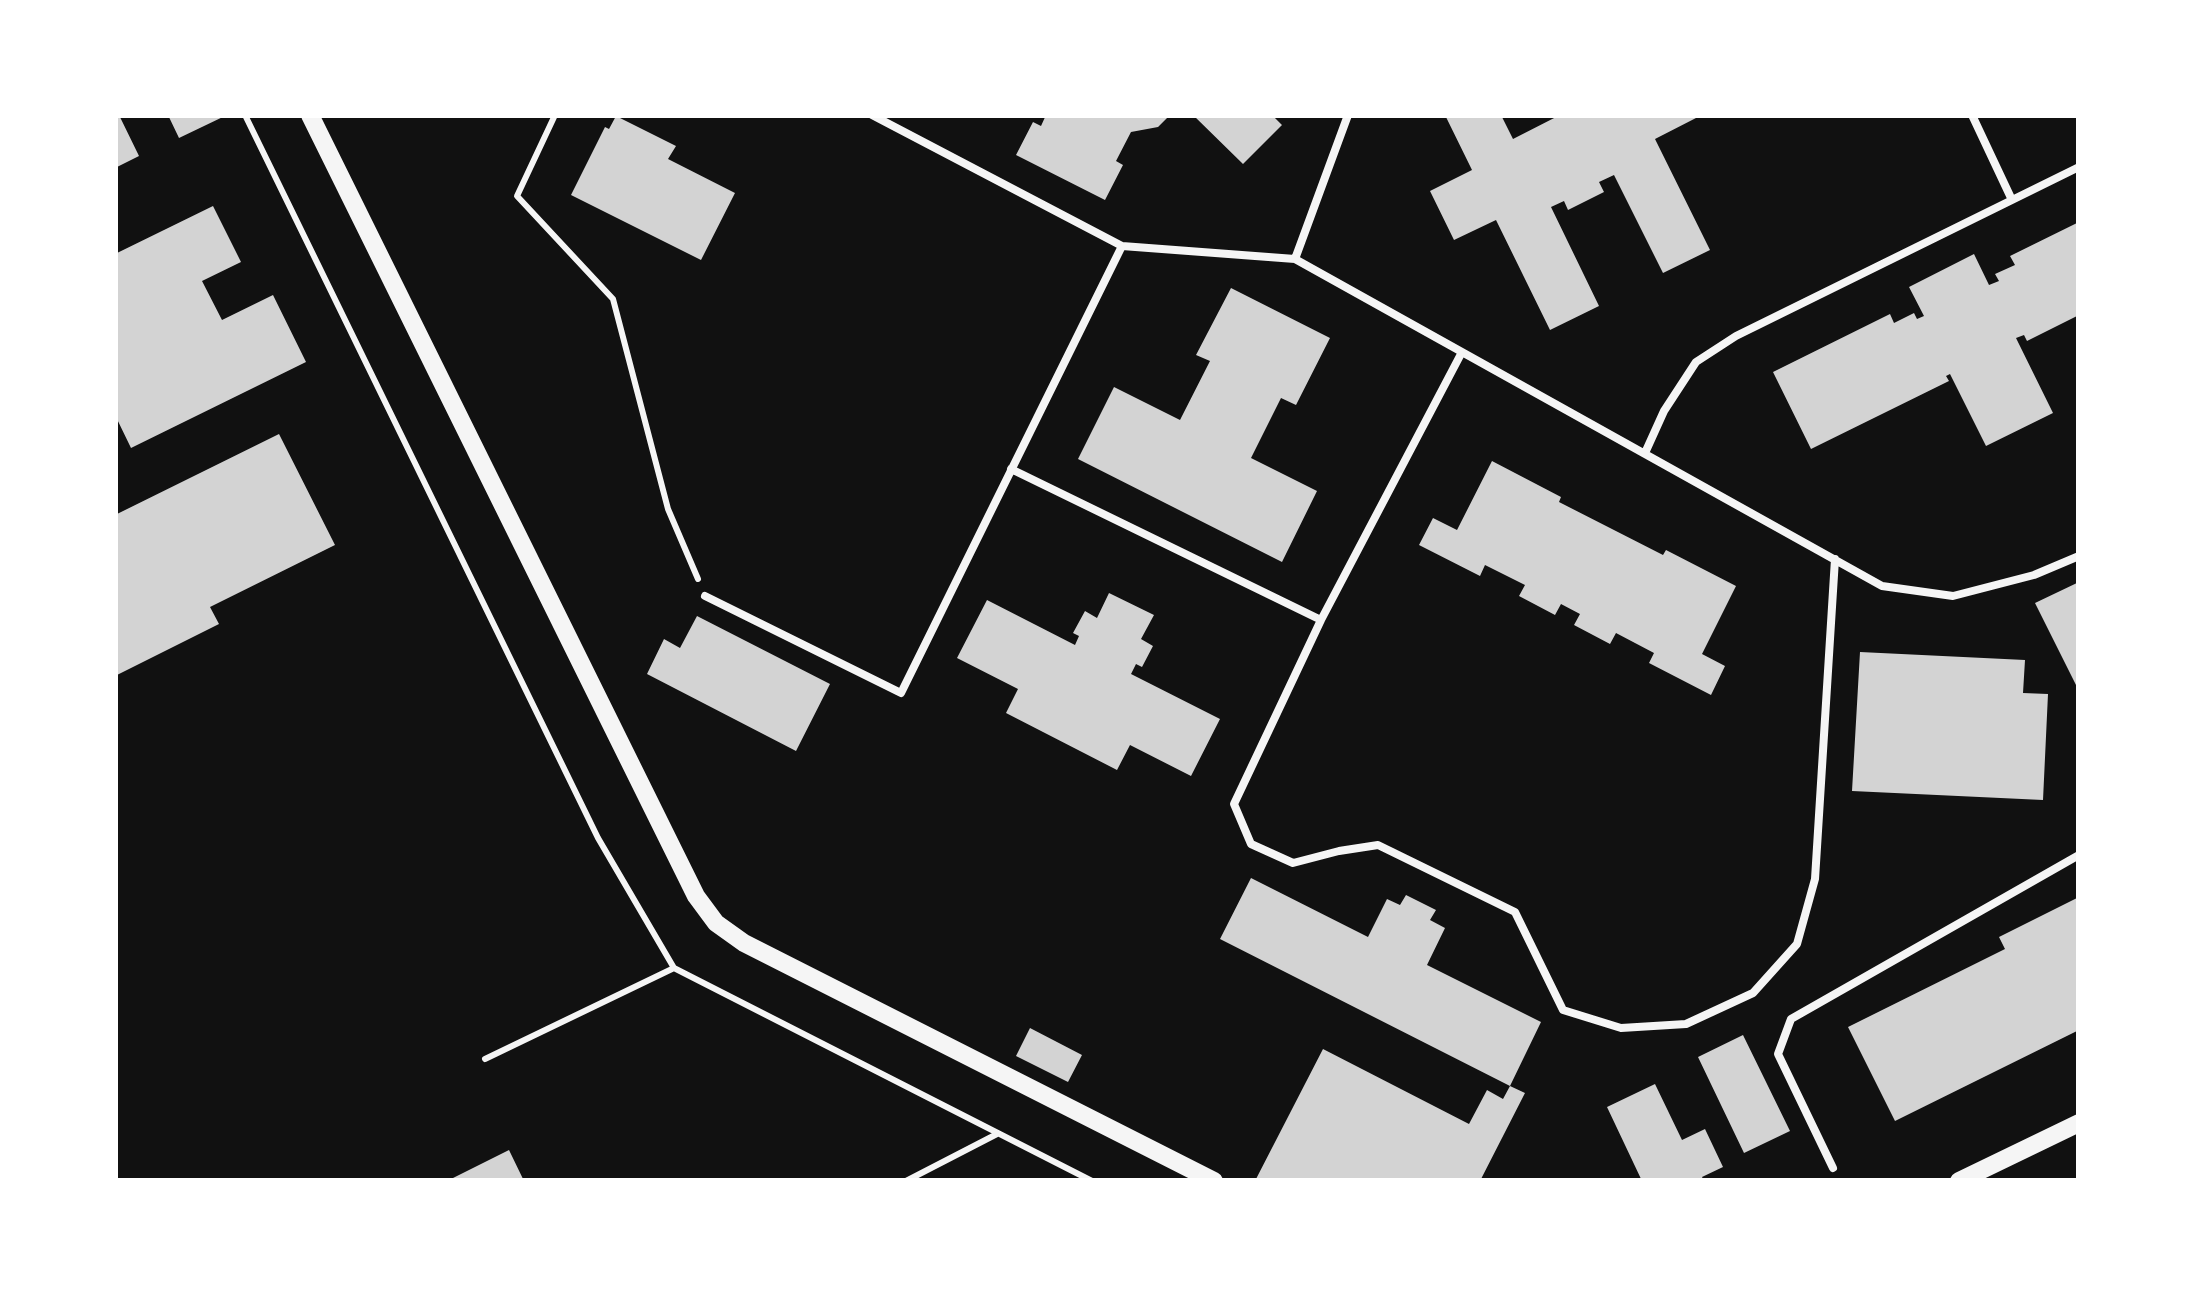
<!DOCTYPE html>
<style>
body{margin:0}
#map{position:relative;width:2194px;height:1296px;overflow:hidden;background:#111;font-family:Cabin,sans-serif}
canvas{display:block}
.frame{position:absolute;inset:0;border:118px solid #fff;pointer-events:none}
</style>
<div id="map">
<canvas width="2194" height="1296"></canvas>
<div class="frame"></div>
</div>
<script>
const context = document.querySelector('canvas').getContext('2d');
context.lineJoin = 'round';
function fillPath(path, color) { context.fillStyle = color; context.fill(path, 'evenodd'); }
function trace(path, color, width, dash) { context.strokeStyle = color; context.lineWidth = width; context.lineCap = dash ? 'butt' : 'round'; context.setLineDash(dash || []); context.stroke(path); }
fillPath(new Path2D(`
 M115,115H119L139,156L115,168Z
 M168,115H227L179,138Z
 M1046,115H1170L1158,127L1131,132L1116,161L1123,165L1105,200L1016,155L1033,122L1041,126Z
 M1193,115H1272L1282,125L1243,164Z
 M1445,115H1501L1513,139L1560,115H1694L1696,118L1655,139L1710,250L1663,273L1614,175L1599,182L1604,192L1568,210L1564,201L1551,207L1599,306L1550,330L1496,220L1454,240L1430,191L1472,170Z
 M616,116L676,146L668,159L735,193L701,260L571,195L605,127L609,129Z
 M213,206L241,262L202,281L222,320L273,295L306,362L131,448L115,415V254Z
 M2079,222V315L2027,341L2024,335L2016,338L2053,413L1986,446L1950,374L1946,376L1949,381L1811,449L1773,372L1890,314L1894,323L1914,313L1917,319L1924,316L1909,287L1974,254L1989,285L1999,281L1995,274L2015,265L2010,256Z
 M1231,288L1330,338L1296,405L1281,398L1251,458L1317,491L1282,562L1078,459L1114,387L1180,420L1210,361L1196,355Z
 M279,434L335,545L210,607L219,624L115,676V515Z
 M1492,461L1561,497L1559,502L1663,555L1666,550L1736,586L1702,654L1725,666L1711,695L1649,663L1654,653L1616,633L1610,644L1574,625L1580,614L1561,604L1555,615L1519,596L1525,585L1485,565L1480,576L1419,545L1433,518L1457,530Z
 M2079,582V691L2035,603Z
 M1109,593L1154,615L1141,639L1153,646L1142,667L1136,664L1131,674L1220,719L1191,776L1130,745L1117,770L1006,713L1018,689L957,658L987,600L1075,645L1079,636L1073,633L1085,611L1097,618Z
 M697,616L830,684L796,751L647,674L664,639L680,648Z
 M1860,652L2025,660L2023,693L2048,694L2043,800L1852,791Z
 M1251,878L1368,937L1387,899L1400,905L1406,895L1436,910L1430,920L1445,928L1427,965L1541,1022L1510,1086L1220,939Z
 M2079,897V1030L1895,1121L1848,1027L2005,949L1999,937Z
 M1030,1028L1082,1055L1068,1082L1016,1056Z
 M1743,1035L1790,1131L1744,1153L1698,1057Z
 M1323,1049L1469,1124L1487,1090L1503,1099L1510,1086L1525,1093L1480,1181H1260L1256,1179Z
 M1655,1084L1682,1140L1705,1129L1723,1167L1702,1177L1704,1181H1642L1607,1107Z
 M509,1150L524,1181H447Z`), '#d3d3d3');
trace(new Path2D(`
 M245,115L598,838L674,968
 M555,115L517,196L613,299L668,509L698,579
 M485,1059L674,968L1092,1181
 M906,1181L997,1134`), '#f5f5f5', 6);
trace(new Path2D(`
 M872,115L1122,246L1295,259L1882,586L1953,596L2034,575L2079,556
 M1972,115L2012,200
 M1295,259L1348,115
 M1645,453L1664,411L1696,362L1736,336L2079,167
 M1011,469L1321,620L1462,352
 M705,596L901,693L1122,246
 M1321,620L1234,804L1251,844L1293,863L1339,851L1378,845L1515,912L1563,1010L1621,1028L1686,1024L1753,993L1797,944L1815,879L1835,559
 M1833,1168L1778,1054L1791,1019L2079,855`), '#f5f5f5', 8);
trace(new Path2D(`
 M310,115L696,896L716,923L744,943L1214,1181
 M1959,1181L2079,1123`), '#f5f5f5', 18);
</script>
